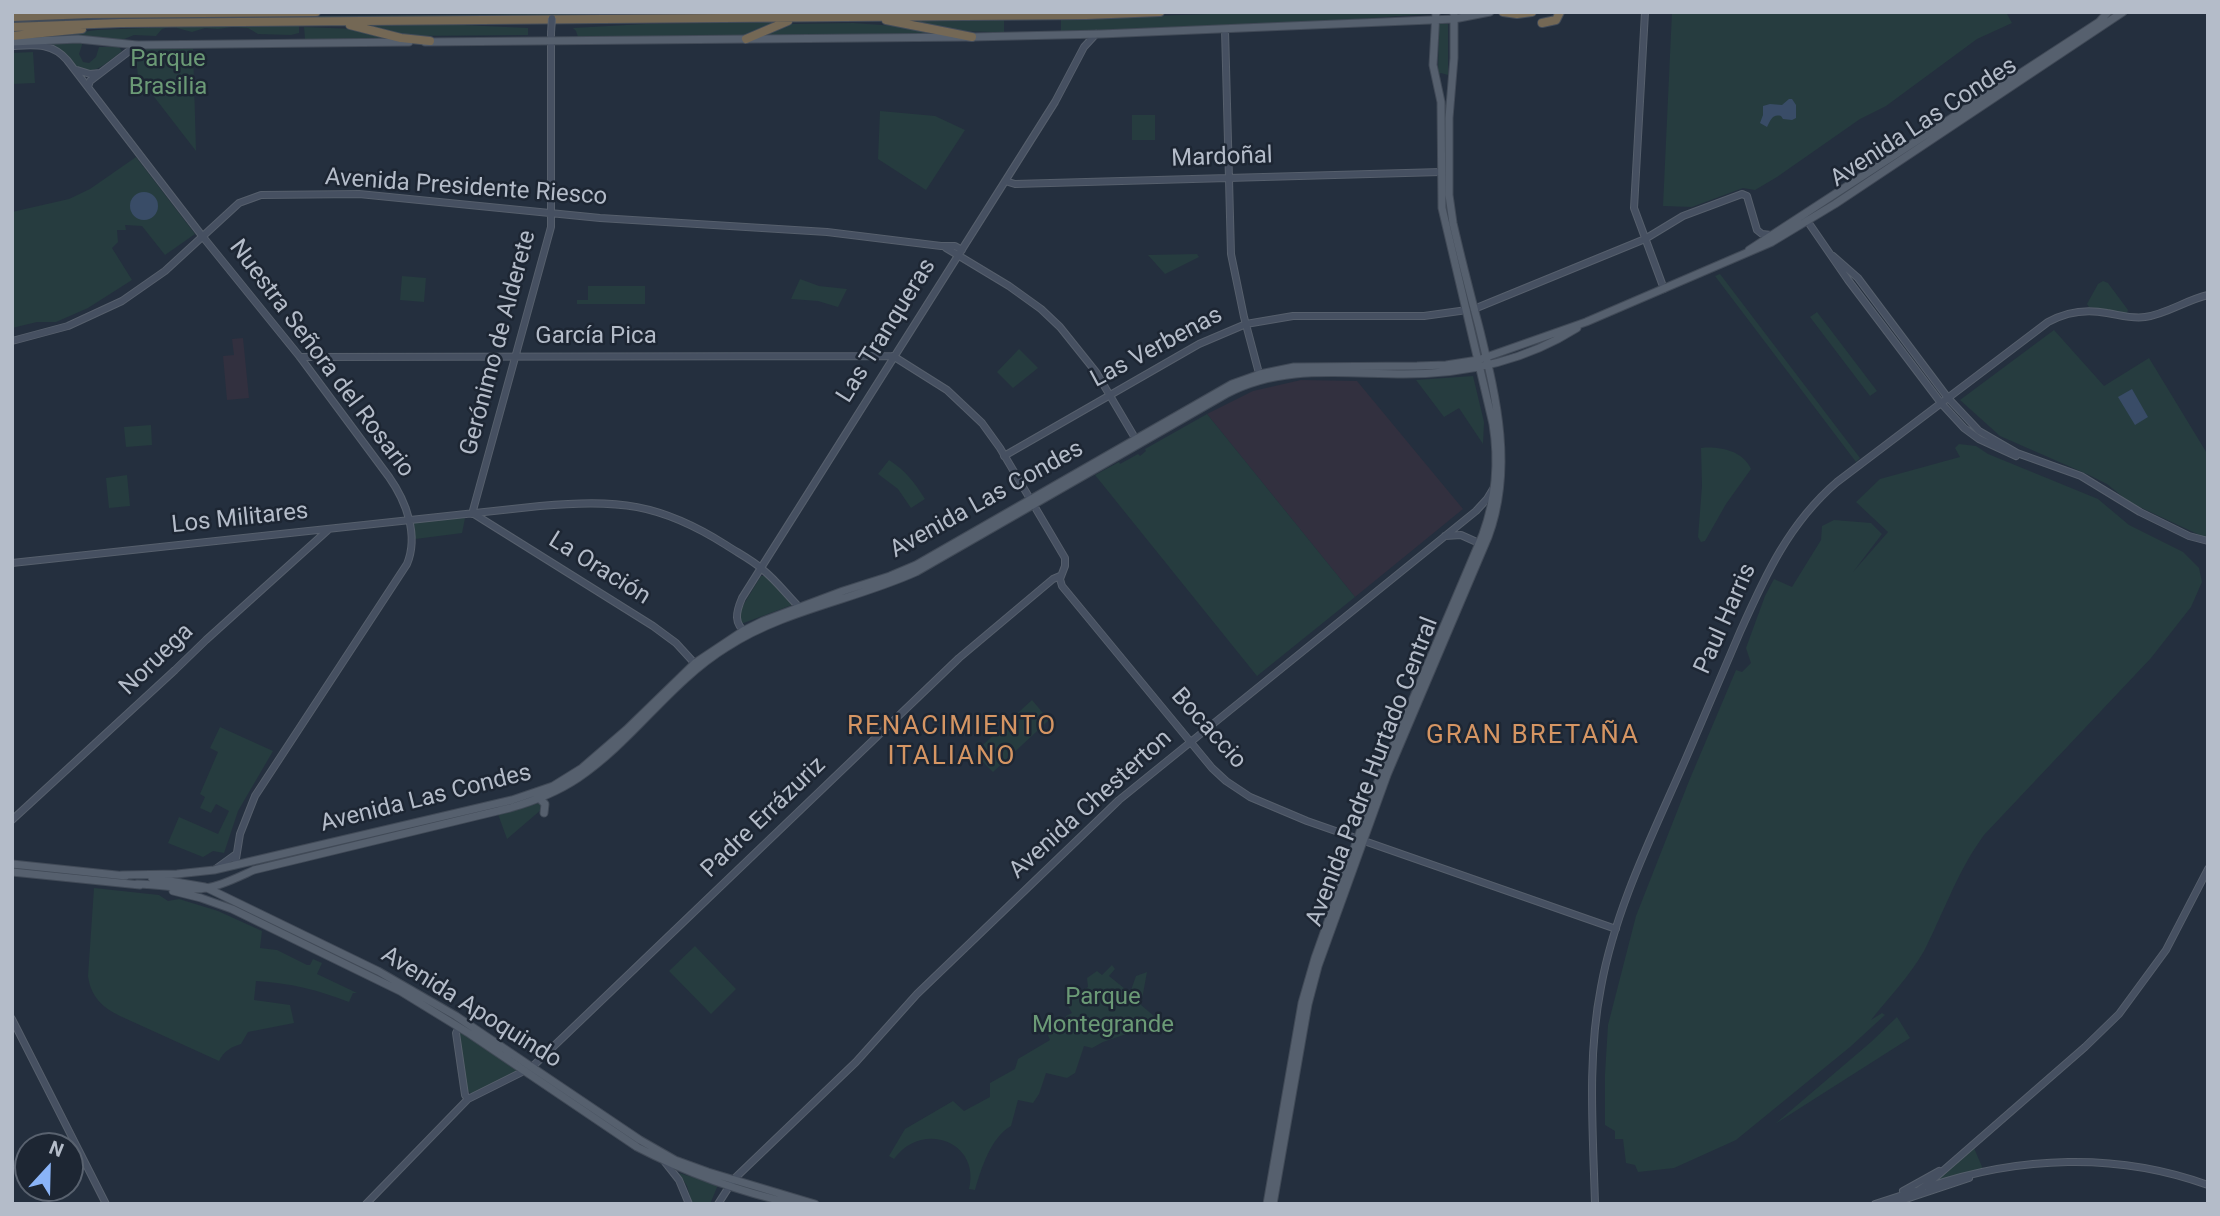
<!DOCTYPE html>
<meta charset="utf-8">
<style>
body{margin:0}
#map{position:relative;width:2220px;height:1216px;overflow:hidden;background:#242f3e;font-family:Roboto,sans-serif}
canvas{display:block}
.frame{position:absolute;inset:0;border:14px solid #b4bcc9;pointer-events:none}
.north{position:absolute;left:14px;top:1132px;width:70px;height:70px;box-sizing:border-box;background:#1d2633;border:2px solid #59626f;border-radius:50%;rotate:22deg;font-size:19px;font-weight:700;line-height:28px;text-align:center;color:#b4bcc9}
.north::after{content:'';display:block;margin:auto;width:24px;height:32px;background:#8ab4f8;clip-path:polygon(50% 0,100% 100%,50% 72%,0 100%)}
</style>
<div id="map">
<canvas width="2220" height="1216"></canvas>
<div class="frame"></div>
<div class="north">N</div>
</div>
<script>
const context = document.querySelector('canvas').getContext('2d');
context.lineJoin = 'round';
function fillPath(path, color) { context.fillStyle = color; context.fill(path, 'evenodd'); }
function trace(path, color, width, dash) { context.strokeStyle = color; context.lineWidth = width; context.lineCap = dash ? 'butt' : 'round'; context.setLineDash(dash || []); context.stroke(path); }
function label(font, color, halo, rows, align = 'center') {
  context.font = font + ' Roboto,sans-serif'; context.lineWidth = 5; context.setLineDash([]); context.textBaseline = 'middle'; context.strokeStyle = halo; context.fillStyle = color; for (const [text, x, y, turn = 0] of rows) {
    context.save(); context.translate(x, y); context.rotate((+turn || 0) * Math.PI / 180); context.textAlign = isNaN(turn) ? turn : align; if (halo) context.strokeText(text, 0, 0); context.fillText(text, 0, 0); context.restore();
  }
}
fillPath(new Path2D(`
 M243,338L249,398L227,400L223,356L234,355L232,339Z
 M1301,380L1357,381L1463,509L1355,597L1207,414L1253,391Z`), '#32303f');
fillPath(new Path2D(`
 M787,12H1032L12,22V20L61,18Z
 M1269,12H1429V14C1307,23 1184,30 1061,31V19Z
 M1672,12H2006L2012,23L1977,39L1886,106L1860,119L1777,177L1755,190L1743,188L1692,207L1663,206Z
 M911,20H1004V32C967,32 947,31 911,20Z
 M777,22L744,36L578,37L576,31L573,28L645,24Z
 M853,23L896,26L942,34L757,36L792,24Z
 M441,24L528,28V35L405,36L362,25Z
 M1439,24H1448V75L1441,73L1438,74Z
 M284,25L299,26V33L291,35L258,34L248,28L232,27L218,29L205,28L192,32L177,28L176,26Z
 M169,27L162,29L156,36L134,35L122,40L67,36V34L97,30Z
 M304,27L356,29L391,39H305Z
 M83,42L79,54L83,62L89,63L96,57L99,47H119L122,51C101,67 89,82 67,58C62,51 57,46 49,43Z
 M143,47H193L196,151L138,76L135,51Z
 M33,52L35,83L12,84V53Z
 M880,111L935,116L965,130L926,190L878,159Z
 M1132,115H1155V140H1132Z
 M136,157L195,234L165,255L142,226L125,225L126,230H117L118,242L112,248L132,280L88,308L56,322H37L12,328V212L69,199L90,189Z
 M1197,254L1199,257L1165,274L1148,255Z
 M1720,274L1860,458L1856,462L1715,276Z
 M402,276L426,278L424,302L400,300Z
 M800,279L819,286L847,289L838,307L818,301L791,299Z
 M2103,281L2108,283L2128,310L2127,313L2089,307L2087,304L2098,284Z
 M588,286H645V304H577V300H588Z
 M1817,312L1877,391L1870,396L1810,317Z
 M2054,330L2104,386L2149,358L2208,455V539L2129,502L2107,484L2089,475L2000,436L1960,400Z
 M1019,349L1038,368L1013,388L997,372Z
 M1473,376L1484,422L1483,444L1459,408L1444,417L1416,380Z
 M1207,414L1355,597L1257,676L1095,475L1119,462L1120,464L1138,454L1140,456L1146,451L1145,449Z
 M151,425L152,445L126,447L124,427Z
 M1959,444L1976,446L1988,454L2098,499L2129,525L2183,552L2199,568L2202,582L2191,607L2151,658L1984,835C1958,870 1944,912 1924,951C1909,977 1889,997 1871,1020L1882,1013L1885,1015L1850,1047L1736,1140L1674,1168L1638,1172L1635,1165L1626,1163L1623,1139H1615V1131L1605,1125V1074L1608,1025L1636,916L1689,781L1736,670L1742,672L1751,663L1746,648L1765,596L1774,579L1792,587L1821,540L1822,526L1834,520L1871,523L1882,534L1853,572L1888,532L1856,502L1880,479L1960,457L1955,448Z
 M1701,448C1720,446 1743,451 1751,469L1726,504L1705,541L1701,542L1698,537L1702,486Z
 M889,460C905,470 915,483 925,499L911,508L898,489L878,474Z
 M127,475L130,506L109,508L106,478Z
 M465,518L462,533L415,539L414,522Z
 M761,576H766L792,605L741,624L739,612Z
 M1032,700L1049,720L993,772L974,753Z
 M220,727L273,751L238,811L224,853L213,851L203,857L168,843L179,817L218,834L229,811L216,804L211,813L200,808L205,797L200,794L218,752L210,748Z
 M539,803L542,805V809L507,839L498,814Z
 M94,888L159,895L168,901L179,899L218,911L262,931L260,948L277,950L307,965H310L313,959L322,963L317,974L357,993H353L349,1002C318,990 290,983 256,981L254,1000L290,1005L294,1023L248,1032L241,1044C231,1047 224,1051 219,1061L120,1016C102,1007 91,997 88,976Z
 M695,946L736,989L711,1014L669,971Z
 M1112,965L1115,969L1109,976L1130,993L1136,976L1147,972L1141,1005L1161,1022L1175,1024V1030H1138L1103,1042L1092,1048L1084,1046L1075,1073L1067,1078L1046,1073L1039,1094L1033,1103L1018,1100L1011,1126C991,1137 981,1169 975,1190L969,1189C981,1141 921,1120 894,1159L889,1156L905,1129L953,1101L964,1111L990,1097V1083L1015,1069L1018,1059L1050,1040L1047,1033L1066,1020V1016L1072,1013L1065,1001L1088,987L1087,978L1097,971L1102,975Z
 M1897,1017L1910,1038L1775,1124L1871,1042Z
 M461,1032L518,1070L472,1094L466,1090L458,1036Z
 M1974,1148L1983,1169L1933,1182Z
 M679,1173L718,1185L710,1204H692L687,1186Z`), '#263c3f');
fillPath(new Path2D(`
 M1789,99H1792L1796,105V118L1792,120L1783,119L1781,116C1772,114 1771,120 1767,127L1760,123L1763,115V106L1770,104L1782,105Z
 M130 206a14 14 0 1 1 28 0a14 14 0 1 1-28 0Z
 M2132,389L2148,417L2135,425L2118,397Z`), '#394c67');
const secondary = new Path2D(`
 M1645,12L1634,208L1664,289
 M1225,29L1231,254L1244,317L1260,377
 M12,46C33,45 52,42 67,60L203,237L300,357L389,477C406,501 419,535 407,564L255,796L240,834L235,865
 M77,70L90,74L100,73
 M88,87L90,81L137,45
 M1005,181L1015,184L1441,172
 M1806,219L1848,280L1941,403L1964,428L1979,439L2016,456
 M946,248L1009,286L1041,309L1060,327L1096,372L1138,443
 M1833,256L1858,278L1948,398L1979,431L2017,453L2081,476L2140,512L2189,536L2208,541
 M1474,309L1645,239L1683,216L1742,194L1747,196L1757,230L1762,234L1771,235
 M12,341L68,326L122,301L165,271L239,203L261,195L359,194L600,218L827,232L941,246H955L962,250
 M893,356L947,390L982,423L1000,448L1065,558V566L1060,579L1062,586L1212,768L1226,781L1250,797L1307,821L1616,929
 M300,357L893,356
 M1004,456L1199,344L1246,324L1293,316H1424L1467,310
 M472,514L551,227V33
 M474,514L653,626L676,643L698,667
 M1445,536L1461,535L1481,544
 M12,563L540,506C617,499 660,503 726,545C738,553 752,560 762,569C776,580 787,595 800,608
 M747,633C733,624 736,612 742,598L1055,102L1084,47L1096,34
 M12,820L175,670L206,640L328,530
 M217,868L235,855
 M12,1019L106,1204
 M459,1027L456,1033L465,1095L468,1099
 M664,1161L679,1180L689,1204
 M1928,1187C2019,1156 2117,1152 2208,1185
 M1903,1191L1939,1171
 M1909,1197L1929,1183L2085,1047L2119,1014L2166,950L2208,869
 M366,1204L468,1099L532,1067L959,658L1053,579L1060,576
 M718,1204L734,1179L856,1062L917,994L1119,800L1476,511L1487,499L1493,489
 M1595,1204C1593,1132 1587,1058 1601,987C1616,904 1657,826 1690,749C1707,710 1723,671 1740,632C1765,576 1789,523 1837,482L2048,322C2066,312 2087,309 2107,313C2120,315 2132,319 2145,317C2167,314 2186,300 2208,295
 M1875,1204L1915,1191
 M1891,1204L1969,1178`);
const primary = new Path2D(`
 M12,42L78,39L137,45L409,42
 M425,42L972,37L1101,34L1454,19L1490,12
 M1749,250L2099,22L2108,12
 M539,798L545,804L544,813
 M12,864L126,876
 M12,872L140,885
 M122,875L177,874L214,870L512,800L553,786L582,768L626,730L695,663L743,631L763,621L843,591L890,576L916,565L1232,384L1260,374L1294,367L1417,366L1446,365L1478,360L1586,322L1772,242L1835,204L2123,12
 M152,878L205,887L378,971L456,1016L640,1140L675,1160L708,1172L815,1204
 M137,884C157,884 175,888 195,889C215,889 236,878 254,870L510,808C534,801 557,792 578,778C633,741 670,682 727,647C784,610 854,600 916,572L1226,394C1282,364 1343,374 1404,374C1464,374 1525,361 1577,328
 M173,891L201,898L232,909L400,991L470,1034L637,1147C687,1173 740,1192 795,1204
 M1267,1204L1302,1003L1315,958L1378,781L1483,534C1496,498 1499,461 1493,424L1442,208L1441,102L1433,65L1436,12
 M1273,1204L1308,1004L1318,966L1387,775L1488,537C1514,467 1496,397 1479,327C1470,293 1461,258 1453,223L1449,195V118L1454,58V12`);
const highway = new Path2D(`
 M1503,12L1517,14L1532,12
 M12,17L88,14L316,12
 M886,20L972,37
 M1542,23L1556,20L1560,12
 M350,25L401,38L430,41
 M12,27L121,23L1086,15L1160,12
 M12,36L82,29
 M746,39L788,21`);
trace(secondary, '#565f6c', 8);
trace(primary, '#414a57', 9);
trace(highway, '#434c59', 10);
trace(secondary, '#465061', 6);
trace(primary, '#56606e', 7);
trace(highway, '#746855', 8);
const secondaryBridge = new Path2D(`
 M551,33L552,18`);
trace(secondaryBridge, '#565f6c', 8, []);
trace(secondaryBridge, '#465061', 6);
label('24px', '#6b9a76', '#1d2633', [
 ["Parque",168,60],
 ["Brasilia",168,88],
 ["Parque",1103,998],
 ["Montegrande",1103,1026]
]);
label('24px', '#b4bcc9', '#1d2633', [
 ["Avenida Las Condes",1924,123,-33],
 ["Mardoñal",1222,158,-2],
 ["Avenida Presidente Riesco",466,188,4],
 ["Las Tranqueras",887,331,-58],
 ["García Pica",596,337],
 ["Gerónimo de Alderete",499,343,-75],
 ["Las Verbenas",1157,348,-28],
 ["Nuestra Señora del Rosario",321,359,53],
 ["Avenida Las Condes",987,500,-29],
 ["Los Militares",240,519,-6],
 ["La Oración",599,569,32],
 ["Paul Harris",1726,619,-66],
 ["Noruega",157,660,-44],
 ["Bocaccio",1208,729,48],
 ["Avenida Padre Hurtado Central",1373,772,-69],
 ["Avenida Las Condes",426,799,-14],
 ["Avenida Chesterton",1091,805,-42],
 ["Padre Errázuriz",764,818,-44],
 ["Avenida Apoquindo",471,1008,32]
]);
context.letterSpacing = '2px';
label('26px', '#d59563', '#1d2633', [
 ["RENACIMIENTO",952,727],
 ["ITALIANO",952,757],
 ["GRAN BRETAÑA",1533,736]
]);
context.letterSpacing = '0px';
</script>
